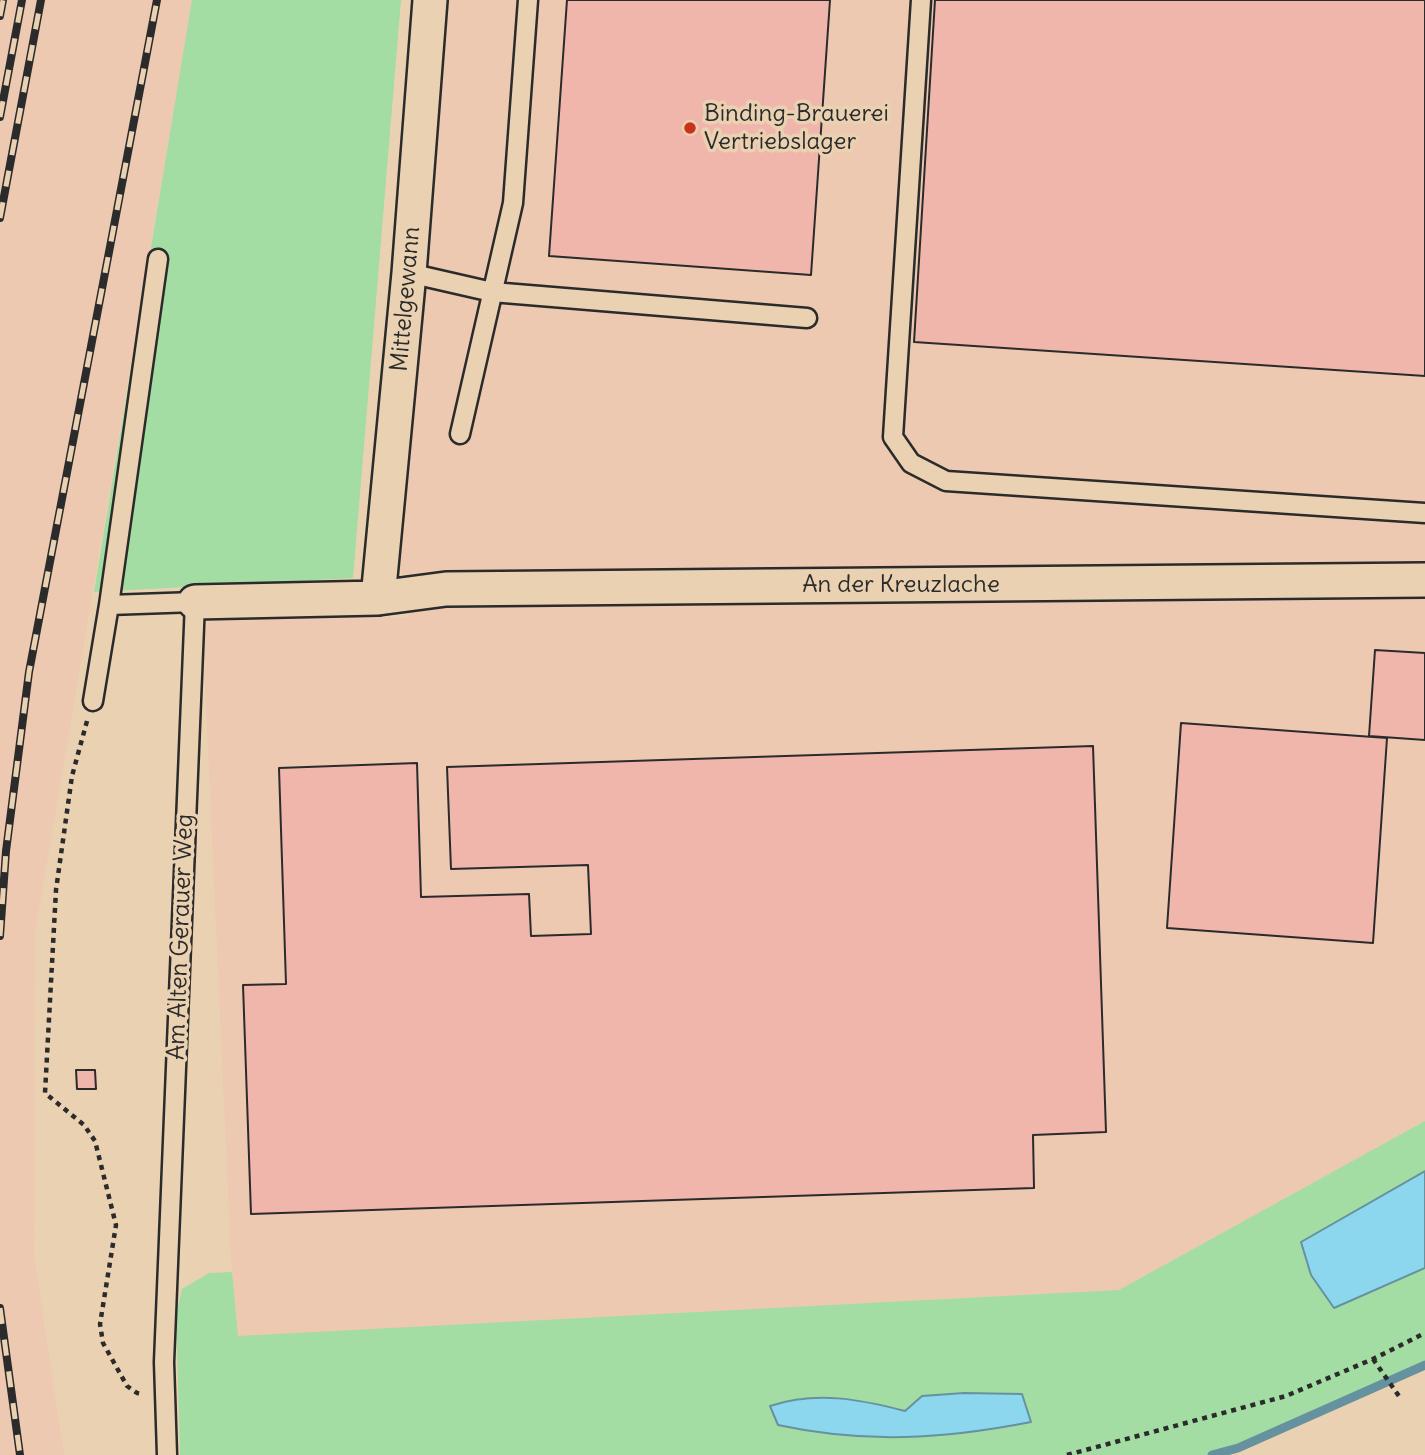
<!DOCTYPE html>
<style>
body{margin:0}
canvas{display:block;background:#ead1b2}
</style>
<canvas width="1425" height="1455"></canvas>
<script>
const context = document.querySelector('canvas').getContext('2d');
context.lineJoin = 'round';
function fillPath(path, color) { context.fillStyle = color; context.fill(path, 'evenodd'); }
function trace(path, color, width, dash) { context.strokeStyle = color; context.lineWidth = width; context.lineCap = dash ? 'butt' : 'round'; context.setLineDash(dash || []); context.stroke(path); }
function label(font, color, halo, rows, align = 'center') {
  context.font = font + ' Delius,sans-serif'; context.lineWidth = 7; context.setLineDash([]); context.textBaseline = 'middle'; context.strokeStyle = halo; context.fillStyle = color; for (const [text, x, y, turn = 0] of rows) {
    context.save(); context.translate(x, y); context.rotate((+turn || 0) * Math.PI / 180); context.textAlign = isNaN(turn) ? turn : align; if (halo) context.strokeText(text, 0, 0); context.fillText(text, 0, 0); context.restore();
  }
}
fillPath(new Path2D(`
 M0,0H192L35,934L34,1256L64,1455H0Z
 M444,0H1425V1121L1119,1290L238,1337L231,1259L203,638L204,629L211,620L222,617H408L407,578L400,570L398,550Z`), '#ecc9b0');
fillPath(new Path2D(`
 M192,0H401L353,578L94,592Z
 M1425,1121V1171L1301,1243L1334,1308L1425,1268V1365L1238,1448L1212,1455H180L176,1314L182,1289L209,1273L232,1272L238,1336L1119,1290Z`), '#a3dda3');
const water = new Path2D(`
 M1425,1171V1268L1334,1308L1311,1275L1301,1242Z
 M964,1393L1022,1394L1031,1422C944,1439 865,1444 778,1425L770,1406C816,1391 859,1399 905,1411L922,1396Z`);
fillPath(water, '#8dd7ee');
trace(water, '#6692a0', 2);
trace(new Path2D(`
 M1212,1455L1238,1448L1425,1365`), '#6692a0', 9);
const building = new Path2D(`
 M567,0H830L811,275L549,256Z
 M935,0H1425V376L914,342Z
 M1375,650L1425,653V740L1369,736Z
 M1181,723L1387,738L1373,943L1167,928Z
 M1093,746L1106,1132L1033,1135L1034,1188L251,1214L243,985L286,984L279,768L417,763L421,897L529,894L531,936L591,934L588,865L451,869L447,767Z
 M76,1070H95L96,1089H77Z`);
fillPath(building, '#f0b6ac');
trace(building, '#2b2b2b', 2);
const lane = new Path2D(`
 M921,0L893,437L911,463L946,481L1425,513
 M158,259L109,605L195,602L164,1362L167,1455
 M409,273L492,292L807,318
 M460,434L513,203L528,0
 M93,701L109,605`);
const street = new Path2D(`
 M378,598L409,273L430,0
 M195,602L378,598L446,589L1425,580`);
trace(lane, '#2b2b2b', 23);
trace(street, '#2b2b2b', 38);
trace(new Path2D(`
 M87,721L72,776L56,890L45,1093L84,1125L95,1141L116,1225L100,1324L103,1343L127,1386L137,1393L143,1394
 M1373,1359L1401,1399
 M1067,1455L1286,1396L1373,1359L1425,1333`), '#2b2b2b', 4.5, [5, 5]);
trace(lane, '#ead1b2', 18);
trace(street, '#ead1b2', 33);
const rail = new Path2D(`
 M0,16L3,0
 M0,117L22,0
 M0,218L41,0
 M0,936L6,851L29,672L157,0
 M0,1308L20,1455`);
trace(rail, '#2b2b2b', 8);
trace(rail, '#ead1b2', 5, [16]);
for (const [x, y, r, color] of [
 [690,128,7,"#c8321e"]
]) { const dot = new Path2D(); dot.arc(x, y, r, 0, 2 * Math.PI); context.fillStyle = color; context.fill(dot); trace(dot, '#ead1b2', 2.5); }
label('24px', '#2b2b2b', '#ead1b2', [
 ["Binding-Brauerei",704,114],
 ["Vertriebslager",704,142]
], 'left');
label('24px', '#2b2b2b', '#ead1b2', [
 ["Mittelgewann",406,299,-85],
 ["An der Kreuzlache",901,585],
 ["Am Alten Gerauer Weg",181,937,-88]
]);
</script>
